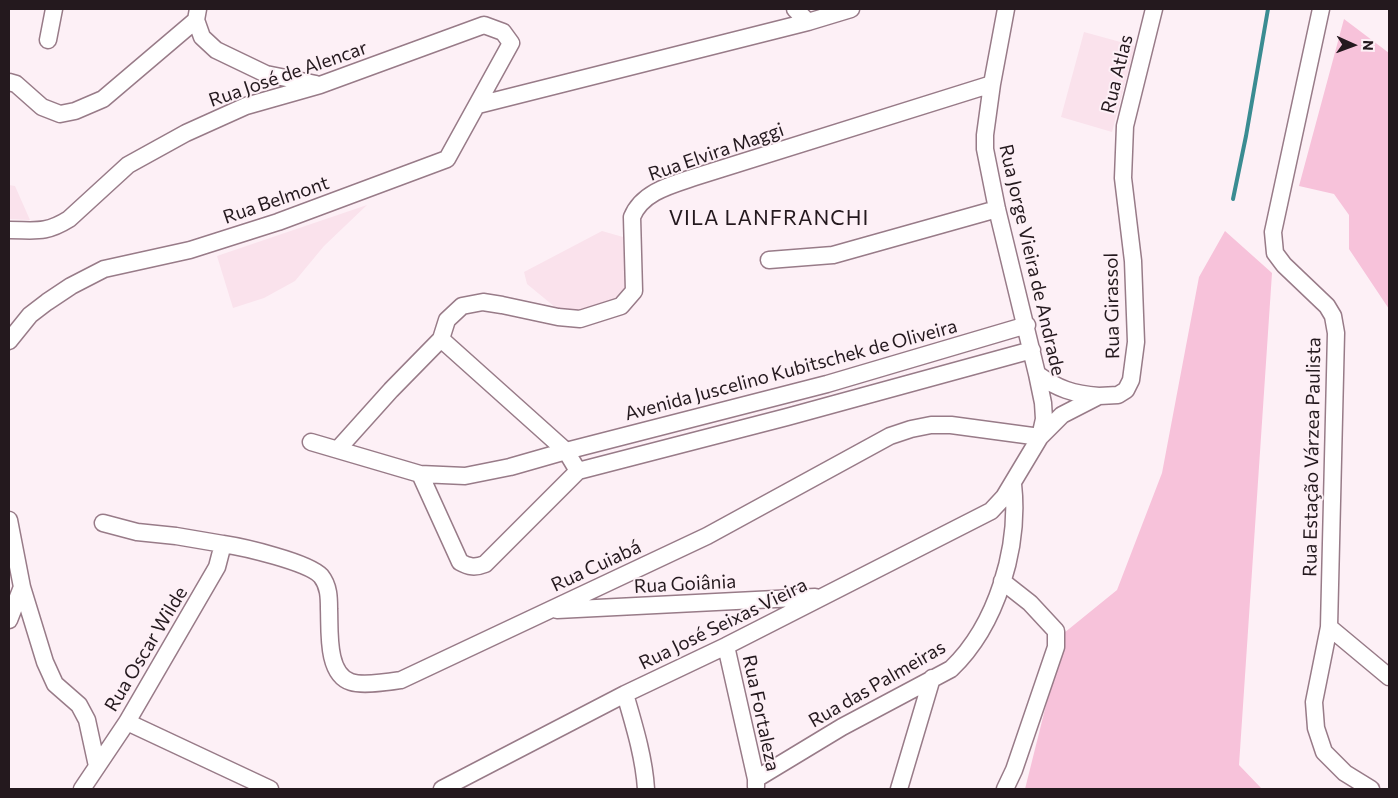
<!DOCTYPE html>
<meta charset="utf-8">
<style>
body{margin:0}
#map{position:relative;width:1398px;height:798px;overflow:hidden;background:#fdf0f6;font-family:Commissioner,sans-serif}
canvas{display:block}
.frame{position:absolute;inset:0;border:10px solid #24191e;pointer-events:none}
.north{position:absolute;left:1328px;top:20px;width:50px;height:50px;-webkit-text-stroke:4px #fdf0f6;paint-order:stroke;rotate:92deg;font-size:14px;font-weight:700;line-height:20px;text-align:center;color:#24191e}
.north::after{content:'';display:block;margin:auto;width:18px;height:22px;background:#24191e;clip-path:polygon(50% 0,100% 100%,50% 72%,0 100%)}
</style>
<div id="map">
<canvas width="1398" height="798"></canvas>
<div class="frame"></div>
<div class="north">N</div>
</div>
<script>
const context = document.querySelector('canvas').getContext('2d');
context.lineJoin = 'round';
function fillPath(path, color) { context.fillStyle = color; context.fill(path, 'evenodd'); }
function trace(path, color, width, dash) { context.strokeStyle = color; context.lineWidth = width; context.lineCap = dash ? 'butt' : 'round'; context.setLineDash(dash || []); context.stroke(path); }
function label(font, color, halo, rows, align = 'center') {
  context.font = font + ' Commissioner,sans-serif'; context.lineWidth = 4; context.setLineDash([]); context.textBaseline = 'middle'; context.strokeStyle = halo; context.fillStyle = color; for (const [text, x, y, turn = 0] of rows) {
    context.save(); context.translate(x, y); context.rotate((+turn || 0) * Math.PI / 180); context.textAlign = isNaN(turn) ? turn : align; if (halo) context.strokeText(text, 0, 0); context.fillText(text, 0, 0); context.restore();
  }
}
fillPath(new Path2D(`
 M1084,32L1135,46L1112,132L1061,117Z
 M9,185L15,186L30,220L9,219Z
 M367,205L324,246L295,281L264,298L233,308L217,256Z
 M602,231L623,237L626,289L616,302L585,309L561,312L527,284L524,272Z`), '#fae2ec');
fillPath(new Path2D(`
 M1344,19L1389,53V309L1349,249V215L1334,194L1299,186Z
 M1225,231L1272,273L1239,765L1262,789H1025L1064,633L1117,590L1162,473L1199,277Z`), '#f7c2da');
trace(new Path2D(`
 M1233,199L1246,136L1268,9`), '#3a8c92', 4);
const minor = new Path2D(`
 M198,9L196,20L202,37L216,50L266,74L316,84
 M795,9L808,22
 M1321,9L1273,232L1275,253L1284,265L1327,306L1333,316L1336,333L1329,627L1314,702L1316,728L1324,752L1345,773L1371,789
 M48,40L54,9
 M9,82L16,84L42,107L60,114L75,111L103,99L196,20
 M478,105L808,22L851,9
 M9,230C35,230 45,234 69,219L128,165L186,133L246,106L320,85L484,25L503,32L511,43L447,159L278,222L190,250L104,269L71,286L47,302L30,315L9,341
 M769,260L833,255L997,209
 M441,339L566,451L578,471
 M1037,374C1058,389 1073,394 1099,396
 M1040,437L1062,415L1099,396L1118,395L1126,390L1131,380L1136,342L1133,261L1123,178L1125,126L1154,9
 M311,442L420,474L465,476L510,467L566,451L827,384L1027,325
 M338,449L391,390L441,339L447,320L462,306L483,302L502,305L558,317L580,319L621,306L634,291L632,217C642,192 671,185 695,177L992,84
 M420,474L460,562C469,567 475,568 485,564L578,471L787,417L1032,350
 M9,520L22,587L45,662L55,684L79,705L87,720L97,766
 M103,523L137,532L176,536L223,544
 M1002,581L1030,603L1056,631V647L1014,770L1005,789
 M557,610L815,597
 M9,620L22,587
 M1329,627L1389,677
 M726,646L756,779V787
 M625,694C634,725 644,757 646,789
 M127,722L270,789
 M756,779L842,727L951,669C997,625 1020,547 1013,484
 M82,789L127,722L217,567L223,544C243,547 308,562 321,576C329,586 329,598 329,609C330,630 326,674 351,682C363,686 388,682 401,680L707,536L890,436L911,429L931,425H951L1040,437
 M442,789L625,694L726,646L991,511L1004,497L1040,437L1044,419L1043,403L1037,374L997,209L985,149V135L992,84L1006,9
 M899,789L932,678`);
trace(minor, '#987b88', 19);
trace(minor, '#fff', 16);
label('19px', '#24191e', '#fdf0f6', [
 ["Rua José de Alencar",288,74,-19],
 ["Rua Atlas",1117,74,-76],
 ["Rua Elvira Maggi",716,152,-19],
 ["Rua Belmont",276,200,-19],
 ["Rua Jorge Vieira de Andrade",1032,260,77],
 ["Rua Girassol",1112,306,-91],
 ["Avenida Juscelino Kubitschek de Oliveira",791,370,-15],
 ["Rua Estação Várzea Paulista",1312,457,-89],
 ["Rua Cuiabá",596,566,-25],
 ["Rua Goiânia",685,584,-3],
 ["Rua José Seixas Vieira",723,624,-26],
 ["Rua Oscar Wilde",146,649,-59],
 ["Rua das Palmeiras",877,684,-30],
 ["Rua Fortaleza",761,713,78]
]);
context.letterSpacing = '1px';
label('21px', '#24191e', '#fdf0f6', [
 ["VILA LANFRANCHI",769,218]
]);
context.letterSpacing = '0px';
</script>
